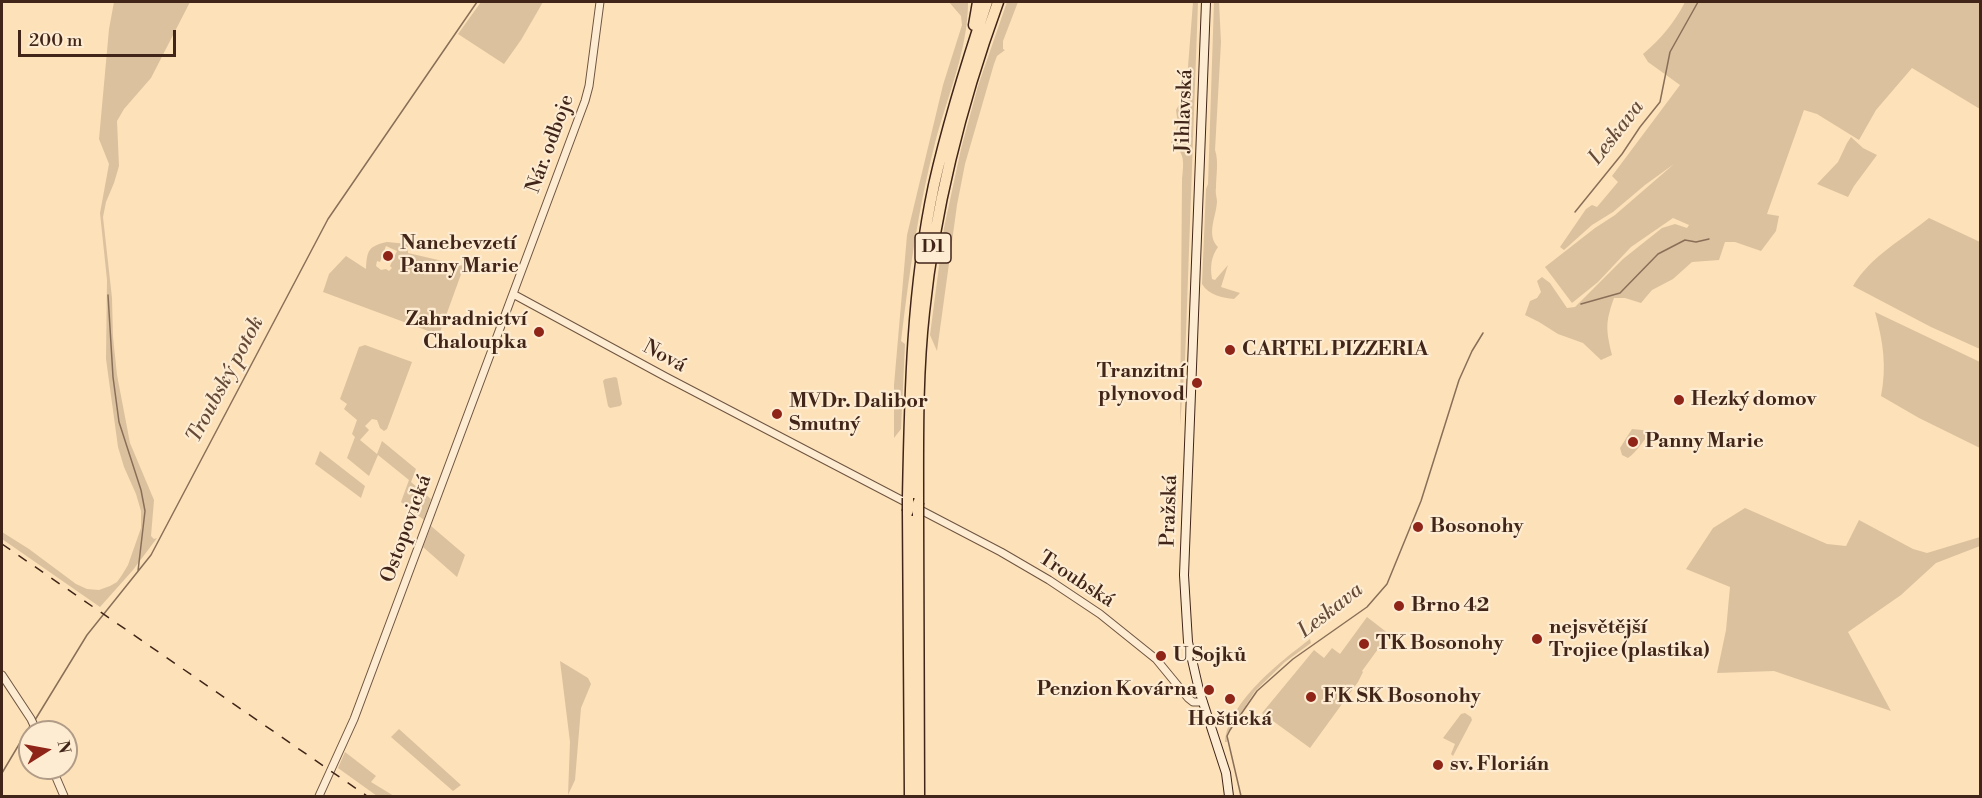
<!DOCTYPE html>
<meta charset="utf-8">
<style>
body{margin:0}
#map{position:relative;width:1982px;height:798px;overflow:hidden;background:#fce1b9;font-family:"Libre Bodoni",serif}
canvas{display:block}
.frame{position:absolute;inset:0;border:3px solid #402518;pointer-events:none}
.north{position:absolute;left:18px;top:720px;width:60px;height:60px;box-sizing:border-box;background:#fdecd2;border:2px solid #b19c88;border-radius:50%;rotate:79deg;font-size:16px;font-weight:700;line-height:24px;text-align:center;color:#402518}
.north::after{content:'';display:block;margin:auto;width:21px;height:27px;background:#8f2418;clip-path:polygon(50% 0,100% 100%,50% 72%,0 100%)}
.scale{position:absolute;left:18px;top:30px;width:158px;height:27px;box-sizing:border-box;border:3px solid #402518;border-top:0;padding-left:8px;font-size:18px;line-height:21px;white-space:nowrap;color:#402518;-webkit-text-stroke:4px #fdecd2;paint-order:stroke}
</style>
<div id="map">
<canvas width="1982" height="798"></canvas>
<div class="frame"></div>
<div class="north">N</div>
<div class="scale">200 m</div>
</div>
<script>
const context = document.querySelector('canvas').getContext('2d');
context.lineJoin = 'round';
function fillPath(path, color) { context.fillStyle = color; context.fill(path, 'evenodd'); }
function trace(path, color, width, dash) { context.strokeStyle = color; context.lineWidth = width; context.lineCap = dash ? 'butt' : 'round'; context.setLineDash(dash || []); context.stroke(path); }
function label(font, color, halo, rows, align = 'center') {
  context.font = font + ' "Libre Bodoni",serif'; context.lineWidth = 4.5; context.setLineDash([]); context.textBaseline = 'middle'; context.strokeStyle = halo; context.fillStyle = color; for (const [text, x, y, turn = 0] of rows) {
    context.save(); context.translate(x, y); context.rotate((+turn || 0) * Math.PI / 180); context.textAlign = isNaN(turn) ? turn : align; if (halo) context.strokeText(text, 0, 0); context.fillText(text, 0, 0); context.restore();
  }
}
fillPath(new Path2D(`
 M114,2H190L151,78L124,109L117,121L119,166L114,183L106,202L103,217L112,298L113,337L117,375L130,443L154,500L151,536L154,539L157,538L133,570L100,607L2,539V532L29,549L76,584L87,589L99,590L110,586L117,582L122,575L128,565L141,528V511L136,494L124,467L118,447L106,359L107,280L100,213L109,164L99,139L109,29Z
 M481,2H543L521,40L504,64L458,34Z
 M949,2H968C968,50 947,97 935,143C918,209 909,275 901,341L905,344L901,429L894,438V385L907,235L943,85L962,25L961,16Z
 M1007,2H1018L1003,41V49L1005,50L997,56L994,64L965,164L957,205L937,351L930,335L944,228L961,149L978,86Z
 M1193,2H1198L1185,360L1180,426L1182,181C1183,165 1187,153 1171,143L1178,125L1176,110L1186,93Z
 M1214,2H1219L1221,42L1215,150C1219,162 1216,175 1216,188C1215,193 1217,197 1217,202C1216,217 1206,235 1218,247C1211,257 1210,267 1212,279L1215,280L1228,265L1221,287L1240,293L1234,299C1223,298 1208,295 1202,284L1206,189L1208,184Z
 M1685,2H1980V109L1912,68L1876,110L1859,140L1817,114L1804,110L1767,214L1779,216L1776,231L1761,251L1735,242H1725L1719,260L1692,262L1673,279L1652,290L1641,303L1625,298H1614C1605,323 1606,330 1612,355L1601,360L1583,343L1558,334L1539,322L1525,315L1530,301L1537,298L1541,292L1537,281L1542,277L1550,283L1567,308L1575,307L1623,259L1662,228L1675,224L1687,228L1689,225L1673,218L1631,247L1598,282L1572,303L1545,267L1595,228L1615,215L1674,164L1645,185L1613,212L1592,225L1564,250L1560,247L1586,209L1592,205L1597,207L1618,182L1612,176L1680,85L1648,62L1643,54C1660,40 1675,22 1685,2Z
 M1851,137L1863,148L1877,155L1854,186L1848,197L1817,184L1838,162L1847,143Z
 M1929,218L1980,242V349L1931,327L1853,286C1871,256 1902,240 1929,218Z
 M387,242L408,244V253L464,266L439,335L323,292L329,274L346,256L366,269C367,251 368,246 387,242ZM386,246L397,251L390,266L392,268L389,271L386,269L381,270L376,266L377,261L380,262Z
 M1875,312L1980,362V448L1919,418L1881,396C1887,366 1883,341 1875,312Z
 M365,345L412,362L387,429L384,431L380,428L377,420L372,419L365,426L369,430L360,440L377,454L382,441L416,469L411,482L431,499L424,520L401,502L409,480L378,455L369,476L347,458L355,437L352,434L357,420L344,409L347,404L340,399L359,347Z
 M615,377L617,378L622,404L620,406L610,408L608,406L603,381L605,379Z
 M1632,429L1652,431C1644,439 1637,452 1628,458L1622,455L1620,448Z
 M320,451L365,486L361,498L315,464Z
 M1745,508L1827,544L1846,546L1859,520L1913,549L1927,553L1980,537V546L1936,563L1901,595L1848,632L1891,711L1774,671L1717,673L1726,630L1730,587L1686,569L1713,528Z
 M431,526L465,555L457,577L423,547Z
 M1367,617L1389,634L1362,671L1363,672L1358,682L1310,748L1262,713L1314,650L1324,658L1332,648L1340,654Z
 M1310,639L1311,643L1285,662L1255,691L1227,735V742H1225C1228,702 1280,662 1310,639Z
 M560,661L588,678L591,684L581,708L575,780L568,795L570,742Z
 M1465,713L1471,717L1472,720L1453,756L1451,754L1455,744L1443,738L1461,714Z
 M399,729L461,785L453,791L391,737Z
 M345,752L376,776L371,782L394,796H377L338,768Z`), '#dcc19e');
trace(new Path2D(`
 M1575,212L1622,154L1640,127L1660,102L1670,52L1698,2
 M108,295L113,377L119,422L141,490L145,511L138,571
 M1581,304L1620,293L1658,254L1685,240L1696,242L1709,239
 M35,720L87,635L151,555L328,219L477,2
 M2,773L30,726
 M1241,796L1227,736L1230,730L1257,691L1293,659L1367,607L1387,584L1421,501L1459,380L1472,351L1483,333`), '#8a6f58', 1.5);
const tertiary = new Path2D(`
 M513,294L666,377L1001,552L1049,580L1100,614L1156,659L1188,698L1193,702H1203
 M2,675L31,719L37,732
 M52,768L64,796
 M319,796L354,719L585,101L589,86L600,2`);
const secondary = new Path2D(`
 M1206,2L1184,575L1188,642L1199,690L1226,773L1229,796`);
const motorway = new Path2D(`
 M974,25L978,2
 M908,498C910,393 912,288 934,185C948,123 967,62 987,2
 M918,503C918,439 917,375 924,312C935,206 962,101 998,2
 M908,511L910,796
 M918,516L919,796`);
trace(tertiary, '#6f5440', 9);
trace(secondary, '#402518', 10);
trace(motorway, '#402518', 13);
trace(tertiary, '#fdecd2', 7);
trace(secondary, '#fdecd2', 8);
trace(motorway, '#fce1b9', 10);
trace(new Path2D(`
 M2,544L367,796`), '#402518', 1.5, [10, 10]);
const motorwayBridge = new Path2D(`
 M918,503V516
 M908,511V498`);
trace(motorwayBridge, '#402518', 13, []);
trace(motorwayBridge, '#fce1b9', 10);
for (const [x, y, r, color] of [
 [388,256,6,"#8f2418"],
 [539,332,6,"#8f2418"],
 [1230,350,6,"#8f2418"],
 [1197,383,6,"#8f2418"],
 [1679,400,6,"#8f2418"],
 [777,414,6,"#8f2418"],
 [1633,442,6,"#8f2418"],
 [1418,527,6,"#8f2418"],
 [1399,606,6,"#8f2418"],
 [1537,639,6,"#8f2418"],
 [1364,644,6,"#8f2418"],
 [1161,656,6,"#8f2418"],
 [1209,690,6,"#8f2418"],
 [1311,697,6,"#8f2418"],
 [1230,699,6,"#8f2418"],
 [1438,765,6,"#8f2418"]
]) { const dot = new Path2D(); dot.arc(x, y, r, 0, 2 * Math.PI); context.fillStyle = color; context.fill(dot); trace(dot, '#fdecd2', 2); }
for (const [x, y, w] of [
 [933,248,36]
]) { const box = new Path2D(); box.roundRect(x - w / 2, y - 15, w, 30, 4.5); context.fillStyle = '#fdecd2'; context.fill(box); trace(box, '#402518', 1.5); }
label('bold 18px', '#402518', null, [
 ["D1",933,248]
]);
label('20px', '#402518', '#fdecd2', [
 ["Jihlavská",1185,111,-88],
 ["Nár. odboje",551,144,-70],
 ["Nová",664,357,28],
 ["Pražská",1170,511,-88],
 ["Ostopovická",407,529,-70],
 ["Troubská",1076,580,33]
]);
label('bold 20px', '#402518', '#fdecd2', [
 ["Nanebevzetí",400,244],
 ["Panny Marie",400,267],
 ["Zahradnictví",527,320,"right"],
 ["Chaloupka",527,343,"right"],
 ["CARTEL PIZZERIA",1242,350],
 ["Tranzitní",1185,372,"right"],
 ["plynovod",1185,395,"right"],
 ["Hezký domov",1691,400],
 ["MVDr. Dalibor",789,402],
 ["Smutný",789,425],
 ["Panny Marie",1645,442],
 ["Bosonohy",1430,527],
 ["Brno 42",1411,606],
 ["nejsvětější",1549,628],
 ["Trojice (plastika)",1549,651],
 ["TK Bosonohy",1376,644],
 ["U Sojků",1173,656],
 ["Penzion Kovárna",1197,690,"right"],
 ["FK SK Bosonohy",1323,697],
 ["Hoštická",1230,720,"center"],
 ["sv. Florián",1450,765]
], 'left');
label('italic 21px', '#654a38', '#fdecd2', [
 ["Leskava",1617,133,-52],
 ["Troubský potok",226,380,-62],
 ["Leskava",1331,611,-38]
]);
</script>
